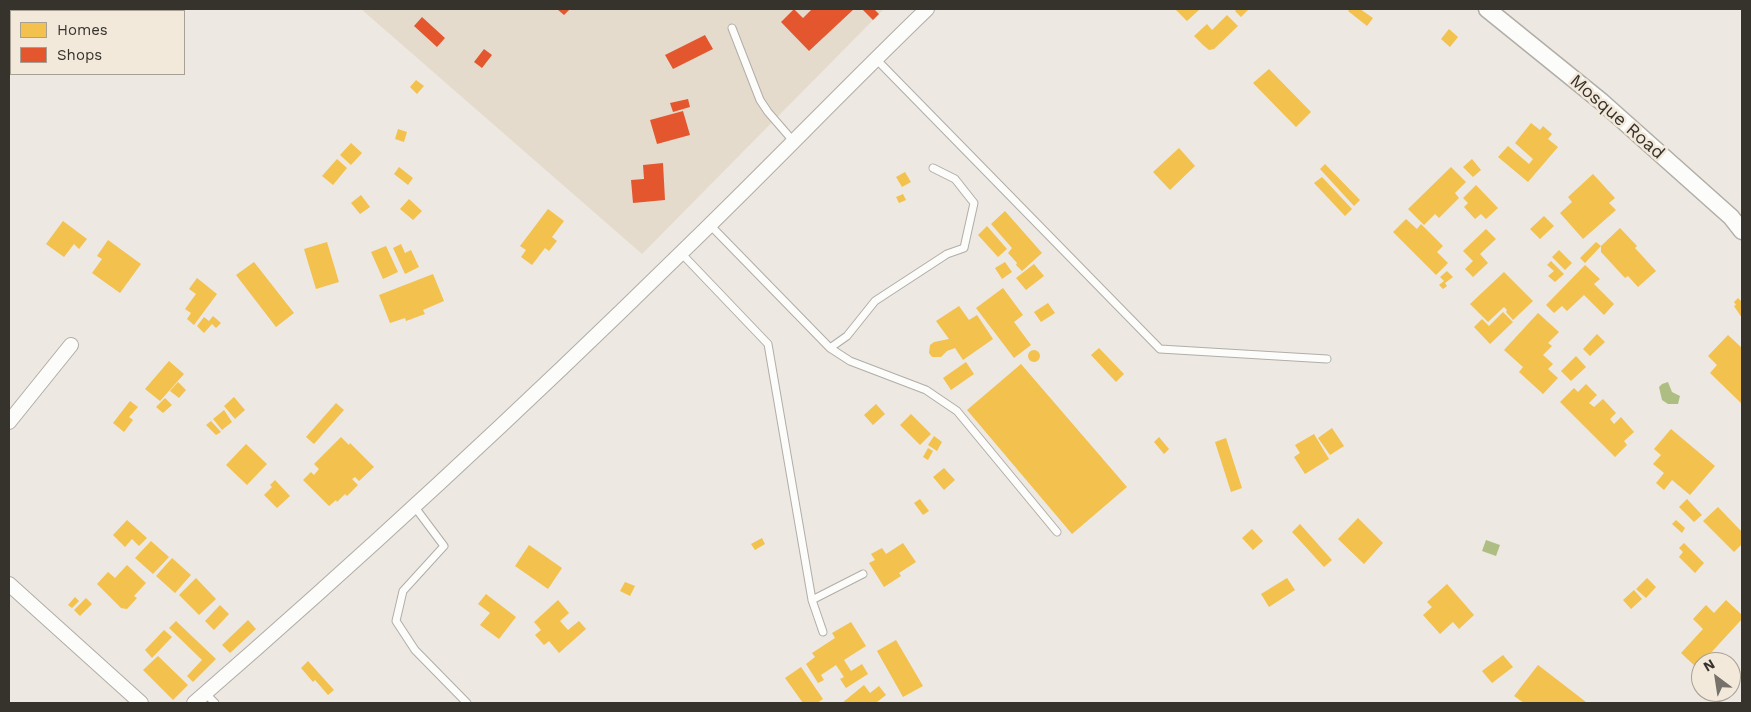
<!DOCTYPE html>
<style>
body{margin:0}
#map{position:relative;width:1751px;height:712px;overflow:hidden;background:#ede8e1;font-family:"Work Sans",sans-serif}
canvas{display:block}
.frame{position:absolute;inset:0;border:10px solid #36322c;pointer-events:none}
.legend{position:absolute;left:10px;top:10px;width:175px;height:65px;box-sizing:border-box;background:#f3e9db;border:1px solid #a7a095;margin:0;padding:6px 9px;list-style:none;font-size:15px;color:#36322c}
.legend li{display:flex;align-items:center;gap:10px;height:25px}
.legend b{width:25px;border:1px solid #a7a095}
.north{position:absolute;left:1691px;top:652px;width:50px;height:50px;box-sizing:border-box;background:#f3e9db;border:1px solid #a7a095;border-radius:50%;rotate:329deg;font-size:14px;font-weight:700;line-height:20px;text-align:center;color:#36322c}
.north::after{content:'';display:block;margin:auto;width:18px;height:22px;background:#76726b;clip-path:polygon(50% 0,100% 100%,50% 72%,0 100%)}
</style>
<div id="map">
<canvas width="1751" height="712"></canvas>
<div class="frame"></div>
<ul class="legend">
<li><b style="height:14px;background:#f2c14e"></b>Homes</li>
<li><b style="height:14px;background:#e4572e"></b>Shops</li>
</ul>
<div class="north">N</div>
</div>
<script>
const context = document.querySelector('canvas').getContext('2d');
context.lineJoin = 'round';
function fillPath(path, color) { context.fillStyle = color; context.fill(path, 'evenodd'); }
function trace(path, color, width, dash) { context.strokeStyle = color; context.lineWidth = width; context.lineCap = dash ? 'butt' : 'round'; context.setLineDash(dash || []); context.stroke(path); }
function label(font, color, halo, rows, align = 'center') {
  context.font = font + ' "Work Sans",sans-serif'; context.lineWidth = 5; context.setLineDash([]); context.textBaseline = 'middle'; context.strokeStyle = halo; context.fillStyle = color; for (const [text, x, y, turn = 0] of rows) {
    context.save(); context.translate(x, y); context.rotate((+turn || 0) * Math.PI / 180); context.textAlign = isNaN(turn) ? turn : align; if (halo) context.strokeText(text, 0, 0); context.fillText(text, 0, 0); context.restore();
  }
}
fillPath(new Path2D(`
 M361,9H884L642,254Z`), '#e5dbcd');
fillPath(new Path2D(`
 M1668,382L1672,392L1680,396L1678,404H1668L1662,400L1659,387L1662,384Z
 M1486,540L1500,545L1496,556L1482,551Z`), '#aebe82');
fillPath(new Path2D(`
 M1175,9H1200L1187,21Z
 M1237,9H1249L1241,17L1235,11Z
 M1350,9H1360L1373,18L1367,26L1348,11Z
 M1227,15L1238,26L1214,49L1209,50L1203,45L1194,36L1207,24L1212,30Z
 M1449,29L1458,37L1450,47L1441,39Z
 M1269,69L1311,112L1296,127L1253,83Z
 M416,80L424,86L417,94L410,87Z
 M1531,123L1540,130L1543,126L1552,134L1548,139L1558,147L1528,182L1498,157L1508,146L1529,164L1533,159L1515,143Z
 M398,129L407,132L404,142L395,139Z
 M351,143L362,153L351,165L340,155Z
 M1179,148L1195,166L1170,190L1153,172Z
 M337,159L347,168L333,185L322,176Z
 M1472,159L1481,170L1473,177L1463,167Z
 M1325,164L1360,200L1354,206L1320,169Z
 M399,167L413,178L408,185L394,174Z
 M1451,167L1466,182L1455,193L1459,198L1439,218L1435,214L1424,225L1408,209Z
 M905,172L911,182L902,187L896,177Z
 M1593,174L1615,198L1609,203L1616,210L1583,239L1560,213L1572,202L1568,197Z
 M1322,177L1352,209L1345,216L1314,183Z
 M1476,185L1498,208L1486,219L1481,214L1475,219L1464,207L1468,203L1463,198Z
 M903,194L906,200L899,203L896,197Z
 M361,195L370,207L360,214L351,203Z
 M409,199L422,211L413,220L400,209Z
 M548,209L564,221L552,237L557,241L549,251L545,248L532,265L521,257L526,250L520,246Z
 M1005,211L1042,253L1022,271L1016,265L1017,263L1008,253L1012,248L991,224Z
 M1544,216L1554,226L1540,239L1530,229Z
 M1406,219L1417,229L1421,224L1443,246L1437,252L1448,263L1436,275L1393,232Z
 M63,221L87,239L79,249L74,244L64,257L46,244Z
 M987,226L1007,249L998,257L978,235Z
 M1620,228L1637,246L1635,248L1656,271L1638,287L1628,276L1625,278L1601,252V246Z
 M1486,229L1496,239L1480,254L1488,263L1473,277L1465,269L1473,261L1463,251Z
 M108,240L141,264L120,293L92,273L102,259L97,256Z
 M327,242L339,282L316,289L304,249Z
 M1596,242L1601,246L1585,263L1580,258Z
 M401,244L405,253L411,250L419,267L405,274L393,248Z
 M386,246L398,272L383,279L371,252Z
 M1559,250L1572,263L1565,270L1552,257Z
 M1551,261L1564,274L1555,282L1548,276L1554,271L1547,265Z
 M254,262L294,313L276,327L236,275Z
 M1005,262L1012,272L1002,279L995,268Z
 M1034,264L1044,276L1026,290L1016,278Z
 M1585,265L1600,279L1594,284L1614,304L1604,315L1584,295L1567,311L1562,306L1554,313L1546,305Z
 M1447,271L1453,277L1445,283L1447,286L1443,289L1439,285L1444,281L1440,277Z
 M1504,272L1533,301L1513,320L1506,312L1507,310L1504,307L1488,322L1470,304Z
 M433,274L444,301L423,310L425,314L406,321L405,318L390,323L379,295Z
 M197,278L217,294L194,325L187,319L191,313L185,309L196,294L189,289Z
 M1003,288L1023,315L1014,322L1031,345L1014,358L976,308Z
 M1738,298L1742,302V318L1734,306L1736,305L1734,302Z
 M1048,303L1055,313L1041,322L1034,312Z
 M959,306L969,320L977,315L993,339L963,360L955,348L947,351L941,357H932L929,353L930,345L934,342L949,339L936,321Z
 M1503,312L1513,322L1490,344L1474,327L1482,319L1489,326Z
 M1538,313L1559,332L1548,343L1552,346L1543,355L1553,364L1548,369L1558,378L1543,394L1519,372L1523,367L1504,350Z
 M213,316L221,323L216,328L212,324L204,333L197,326L204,317L209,321Z
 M1597,334L1605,342L1590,356L1583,349Z
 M1728,335L1742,348V404L1710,373L1717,365L1708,356Z
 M1099,348L1124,374L1116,382L1091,355Z
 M1028 356a6 6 0 1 1 12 0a6 6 0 1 1-12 0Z
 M1576,356L1586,367L1571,381L1561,371Z
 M169,361L184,374L160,401L145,389Z
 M966,362L974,374L951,390L943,378Z
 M1021,364L1127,487L1072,534L967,410Z
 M178,382L186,390L179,398L170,391Z
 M1586,384L1597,395L1589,403L1594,407L1603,399L1616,413L1610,419L1614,424L1621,417L1634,432L1624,441L1627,445L1615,457L1560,402L1574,388L1578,392Z
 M234,397L245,410L235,419L224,406Z
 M165,398L172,405L163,413L156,407Z
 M130,401L138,407L129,417L133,420L124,432L113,423Z
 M336,403L344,410L314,444L306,437Z
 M876,404L885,414L873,425L864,415Z
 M224,410L232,422L222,430L213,419Z
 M911,414L931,434L920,445L900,425Z
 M211,421L221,432L216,435L206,425Z
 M1332,428L1344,446L1330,455L1318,438Z
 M1671,429L1715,466L1690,495L1672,480L1664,490L1656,483L1664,473L1653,464L1661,455L1654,449Z
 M1314,434L1329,459L1305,474L1294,457L1300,453L1295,445Z
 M934,436L942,442L937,451L928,445Z
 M341,437L349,445L350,443L374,467L359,481L355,477L352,479L358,485L347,496L345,494L337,502L336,500L329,506L303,480L311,472L314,475L319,469L314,464Z
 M1159,437L1169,449L1164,454L1154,442Z
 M1226,438L1242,488L1231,492L1215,442Z
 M246,444L267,464L247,485L226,465Z
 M928,448L933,451L928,460L923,457Z
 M944,468L955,480L944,490L933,477Z
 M275,480L290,496L277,508L264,495L272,487L270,485Z
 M920,499L929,511L923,515L914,503Z
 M1687,499L1702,515L1694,522L1679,507Z
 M1718,507L1742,532V544L1734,552L1703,521Z
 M1358,518L1383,543L1364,564L1338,539Z
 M127,520L147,538L139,546L132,539L125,547L113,535Z
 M1676,520L1685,528L1682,533L1672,524Z
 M1300,524L1332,560L1324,567L1292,532Z
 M1252,529L1263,541L1253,550L1242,538Z
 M762,538L765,544L755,550L751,544Z
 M151,541L169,557L153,574L135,558Z
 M903,543L916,562L899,573L901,576L884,587L869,563L875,560L871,554L882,548L886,554Z
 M1684,543L1704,563L1695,573L1679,557L1683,552L1679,548Z
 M529,545L562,568L548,589L515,566Z
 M172,558L191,575L175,593L156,576Z
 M127,565L146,583L134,596L137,598L127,609L121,608L97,584L108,572L115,578Z
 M196,578L216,599L199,615L179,595Z
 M1287,578L1295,590L1269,607L1261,594Z
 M1647,578L1656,587L1646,598L1636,589Z
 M625,582L635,586L630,596L620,591Z
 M1447,584L1474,615L1459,629L1453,622L1440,634L1423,615L1432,607L1427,602Z
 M1634,590L1642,599L1631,609L1623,600Z
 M486,594L516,617L499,639L480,625L490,613L478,604Z
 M75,597L79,601L72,608L68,605Z
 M86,598L92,604L80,616L74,610Z
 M558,600L569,613L560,621L568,630L579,621L586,629L559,653L549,641L544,645L535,635L541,630L534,622Z
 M1726,600L1742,615V619L1697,668L1681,653L1703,629L1693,619L1706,605L1714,613Z
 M220,605L229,614L214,630L205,621Z
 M248,620L256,629L230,653L222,645Z
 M176,621L216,659L193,682L187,676L202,660L169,628Z
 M851,622L866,646L844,660L851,671L862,664L868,674L846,688L840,679L844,677L836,665L821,675L824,680L818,683L806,664L815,657L812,653L835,638L832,633Z
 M164,630L172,637L152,658L145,650Z
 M896,640L923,686L903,697L877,651Z
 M1503,655L1513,667L1492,683L1482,671Z
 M158,656L188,685L173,700L143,670Z
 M308,661L334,690L328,695L315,680L313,682L301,668Z
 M1538,665L1586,702L1584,703H1524L1514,696Z
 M801,667L823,699L817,703H803L785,678Z
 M864,685L870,693L879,686L886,695L877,702L879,703H842Z`), '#f2c14e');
fillPath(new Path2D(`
 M557,9H570L564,15Z
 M794,9L803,18L812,9H854L809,51L781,22Z
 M862,9H874L879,14L873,20Z
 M422,17L445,38L437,47L414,26Z
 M705,35L713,49L673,69L665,55Z
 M484,49L492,55L482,68L474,62Z
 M688,99L690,107L673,112L670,103Z
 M683,111L690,135L657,144L650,120Z
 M663,163L665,200L633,203L631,180L644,179L643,165Z`), '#e4572e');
const service = new Path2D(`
 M732,28L760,100L768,112L794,142
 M876,59L1160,349L1327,359
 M710,225L830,348L847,336L875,301L947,254L964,248L974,203L955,179L933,168
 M681,253L768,344L812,600L823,632
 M830,348L850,361L926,390L957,411L1057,532
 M414,506L444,546L403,591L396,621L415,650L467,703
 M812,600L863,574
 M205,693L215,703`);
const minor = new Path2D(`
 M9,422L71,345
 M9,584L141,703
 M194,703C361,558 524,407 682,252C765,172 844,89 927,9`);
const tertiary = new Path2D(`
 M1487,9L1602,102L1731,217L1742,231`);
trace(service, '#b1ada7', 9);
trace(minor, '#b1ada7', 16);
trace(tertiary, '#b1ada7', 19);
trace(service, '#fcfcfa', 7);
trace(minor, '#fcfcfa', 14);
trace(tertiary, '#fcfcfa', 16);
label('18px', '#36322c', '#f3e9db', [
 ["Mosque Road",1617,117,41]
]);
</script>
